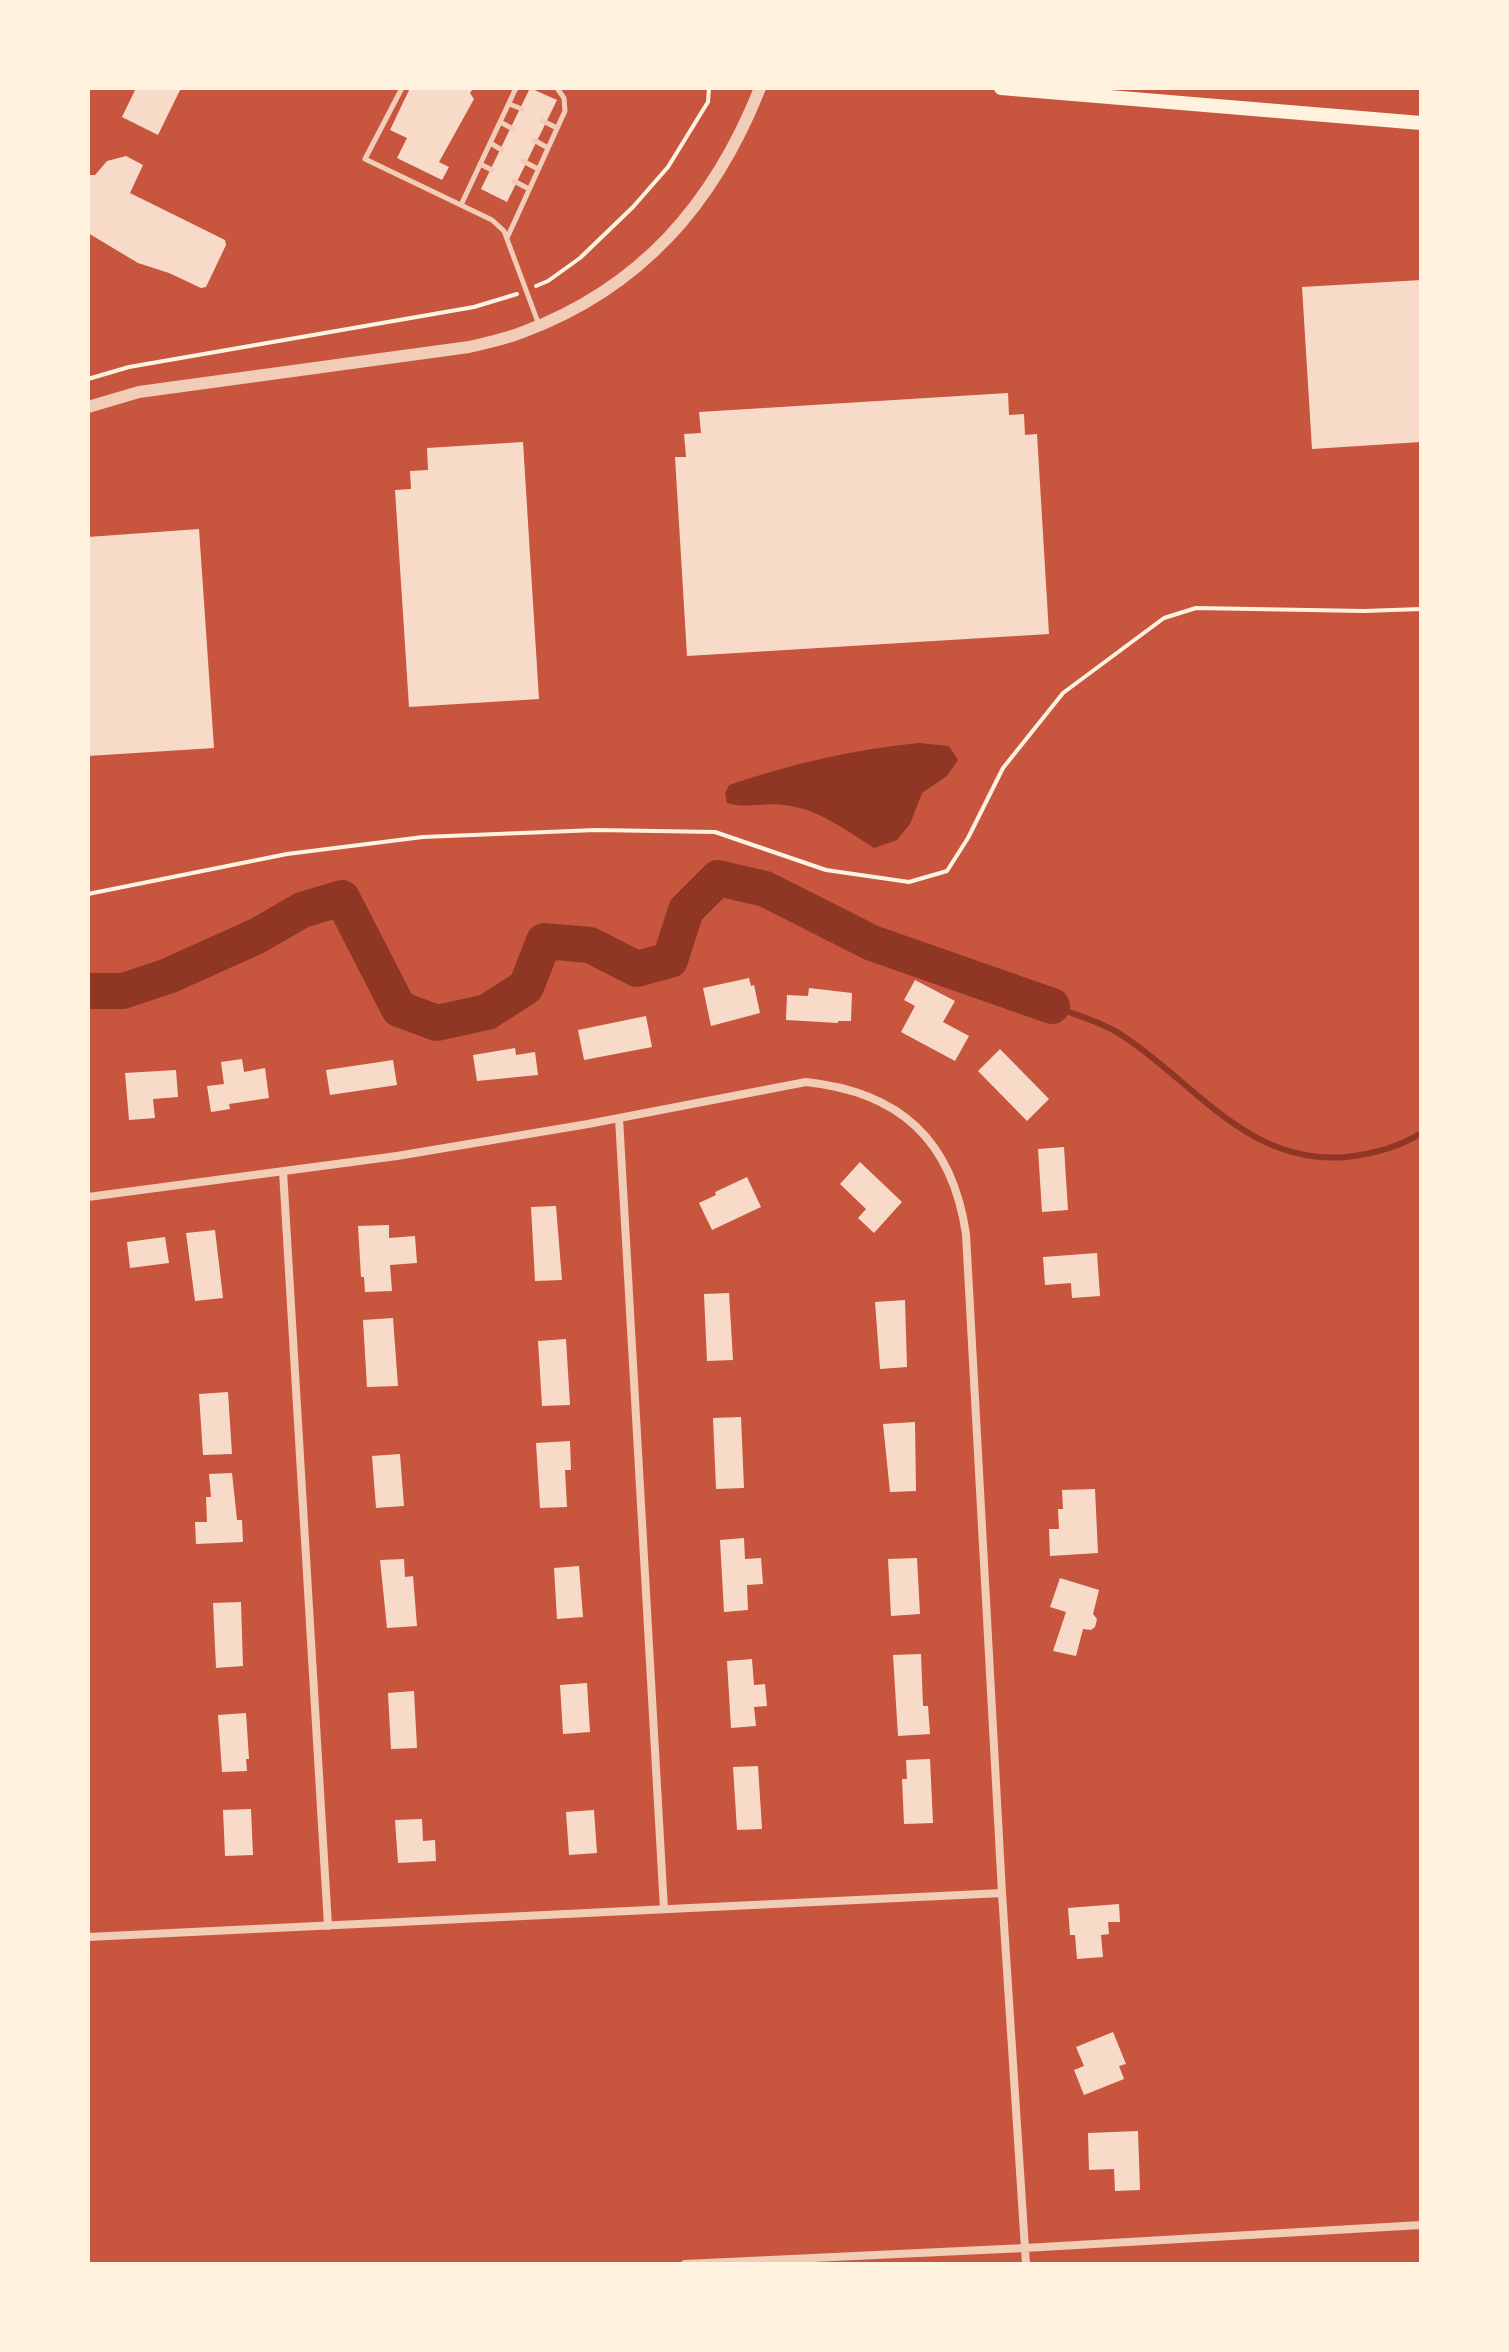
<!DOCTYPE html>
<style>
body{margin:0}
#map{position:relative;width:1509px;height:2352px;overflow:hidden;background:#c8553d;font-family:"Sofia Sans Condensed",sans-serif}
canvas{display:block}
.frame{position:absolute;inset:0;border:90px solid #fff3e0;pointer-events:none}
</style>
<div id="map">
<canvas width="1509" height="2352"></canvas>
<div class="frame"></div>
</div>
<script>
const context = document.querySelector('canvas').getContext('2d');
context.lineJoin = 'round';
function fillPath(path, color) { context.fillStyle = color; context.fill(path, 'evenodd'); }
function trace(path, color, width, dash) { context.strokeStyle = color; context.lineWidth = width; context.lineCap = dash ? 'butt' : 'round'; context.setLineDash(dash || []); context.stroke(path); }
fillPath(new Path2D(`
 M919,743L949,746L958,760L947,776L922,793L910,824L897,840L874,848C845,830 818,808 783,805C763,802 748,809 727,803L725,794L729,785C791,764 854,749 919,743Z`), '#8f3625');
trace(new Path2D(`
 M1052,1006C1073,1014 1100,1021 1120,1034C1194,1081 1246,1165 1346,1157C1373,1154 1398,1148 1421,1133`), '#8f3625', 6);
trace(new Path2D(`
 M88,991H123L168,976L257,936L302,910L342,898L399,1009L437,1023L487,1012L526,987L544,941L590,945L637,969L670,960L686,910L718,878L765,889L872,943L1052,1006`), '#8f3625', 36);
fillPath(new Path2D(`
 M136,88H181L158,135L122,117Z
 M410,88H467L472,90L470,93L474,99L439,162L449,167L442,180L397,158L407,138L390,130Z
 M530,88L557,100L507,202L481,189Z
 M126,156L143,165L130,193L225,240L226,245L206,287L201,288L169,273L138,263L88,233V175H95L107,161Z
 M1421,280V442L1312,449L1302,287Z
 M1008,393L1009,415L1024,414L1025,435L1037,434L1049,634L687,656L675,457H686L684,434L701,433L699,412Z
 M523,442L539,699L409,707L395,490L411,489L410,471L428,470L427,448Z
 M199,529L214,748L88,756V537Z
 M749,978L751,986L754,985L760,1013L711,1026L703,988Z
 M915,980L955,1001L943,1022L969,1036L955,1061L901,1032L915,1006L904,1000Z
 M809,988L852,993L851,1021H838V1023L786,1020L787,995L808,996Z
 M646,1016L652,1047L584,1060L578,1030Z
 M515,1048L516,1055L535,1052L538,1075L477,1081L473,1055Z
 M1000,1049L1049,1099L1027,1121L978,1071Z
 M242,1059L244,1072L265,1068L269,1098L229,1104L230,1109L211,1112L207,1086L224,1084L221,1062Z
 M393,1060L397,1085L330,1095L326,1070Z
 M176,1070L178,1097L153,1099L155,1118L129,1120L125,1073Z
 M1064,1147L1068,1210L1042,1212L1038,1149Z
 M860,1162L902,1202L874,1233L858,1218L866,1209L840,1184Z
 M747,1177L761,1207L712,1230L699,1203L716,1195L715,1192Z
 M556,1206L562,1280L535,1281L531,1207Z
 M389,1225V1238L415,1236L417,1263L390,1265L392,1291L365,1292L364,1277H361L358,1226Z
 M215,1230L223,1298L195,1301L186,1233Z
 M165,1237L169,1263L130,1268L127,1242Z
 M1097,1253L1100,1296L1072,1298L1071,1283L1045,1285L1043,1257Z
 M729,1293L733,1360L707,1361L704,1294Z
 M905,1300L907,1367L880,1369L875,1302Z
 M393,1318L398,1386L367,1387L363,1320Z
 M566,1339L570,1405L542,1406L538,1341Z
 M228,1392L232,1454L203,1455L199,1394Z
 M741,1417L744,1488L716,1489L713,1418Z
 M915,1422L916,1491L890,1492L883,1424Z
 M570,1441L571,1470H565L567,1507L540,1508L536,1443Z
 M400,1454L404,1506L376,1508L372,1456Z
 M232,1473L237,1520H242L243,1542L196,1544L195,1522H207L206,1497H211L209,1474Z
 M1095,1489L1098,1553L1050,1556L1049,1529H1059L1058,1509H1063L1062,1490Z
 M744,1538L745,1559L761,1558L763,1584L747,1585L748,1610L724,1612L720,1540Z
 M917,1558L920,1614L891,1616L888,1559Z
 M404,1559L405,1577L413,1576L417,1626L387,1628L380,1560Z
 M579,1566L583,1617L557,1619L554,1568Z
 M1060,1578L1099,1590L1093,1614L1097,1619L1095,1627L1091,1630L1083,1629L1076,1656L1053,1651L1066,1612L1050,1607Z
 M241,1602L243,1666L216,1668L213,1603Z
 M921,1654L923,1706H928L930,1734L898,1736L893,1655Z
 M752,1659L754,1685L765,1684L767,1706L754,1707L756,1726L731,1728L727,1661Z
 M587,1683L590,1732L563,1734L560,1685Z
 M414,1691L417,1748L391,1749L388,1693Z
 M246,1713L249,1759H246L247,1771L222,1772L218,1715Z
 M930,1759L933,1823L904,1824L902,1779H907L906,1760Z
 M758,1766L762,1829L737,1830L733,1767Z
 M251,1809L253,1855L225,1856L223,1810Z
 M594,1810L597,1853L569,1855L566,1812Z
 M422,1819L423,1841L435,1840L436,1861L398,1863L395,1820Z
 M1119,1904L1120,1922H1108L1109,1934L1101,1935L1103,1957L1077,1959L1075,1935H1070L1068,1908Z
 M1113,2032L1126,2064L1119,2066L1124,2079L1084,2095L1074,2070L1084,2066L1076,2047Z
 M1138,2131L1140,2190L1115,2191L1114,2169L1089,2170L1088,2133Z`), '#f7dbc8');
trace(new Path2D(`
 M536,286L548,281L580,258L633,207L668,167L703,110L708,102L709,88
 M88,379L129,367L474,307L517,294
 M88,894L287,854L423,837L596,830L715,832L826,870L909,882L947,871L968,838L1003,768L1063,693L1164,618L1196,608L1364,611L1421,609`), '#fff3e0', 4);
trace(new Path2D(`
 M402,88L365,159L492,220L504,231L539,325
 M509,104L522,109
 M543,121L557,128
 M500,122L513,129
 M534,140L548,148
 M490,143L502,150
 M523,161L538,169
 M480,164L492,170
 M514,181L529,189
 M461,205L516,88
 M508,236L565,111L564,98L557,88`), '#f1ccb7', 5);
trace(new Path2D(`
 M619,1118L664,1909
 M283,1171L328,1926
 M88,1197L397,1156L588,1124L806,1082C900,1092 952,1140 966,1234L1002,1893L1026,2264
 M88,1937L1002,1893
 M685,2264L1025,2248L1421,2225`), '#f1ccb7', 8);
trace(new Path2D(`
 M88,407L139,392L469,347C487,343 505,339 523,332C641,288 714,204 760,88`), '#f1ccb7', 12);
trace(new Path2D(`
 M1001,88L1421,123`), '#fff3e0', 14);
</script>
